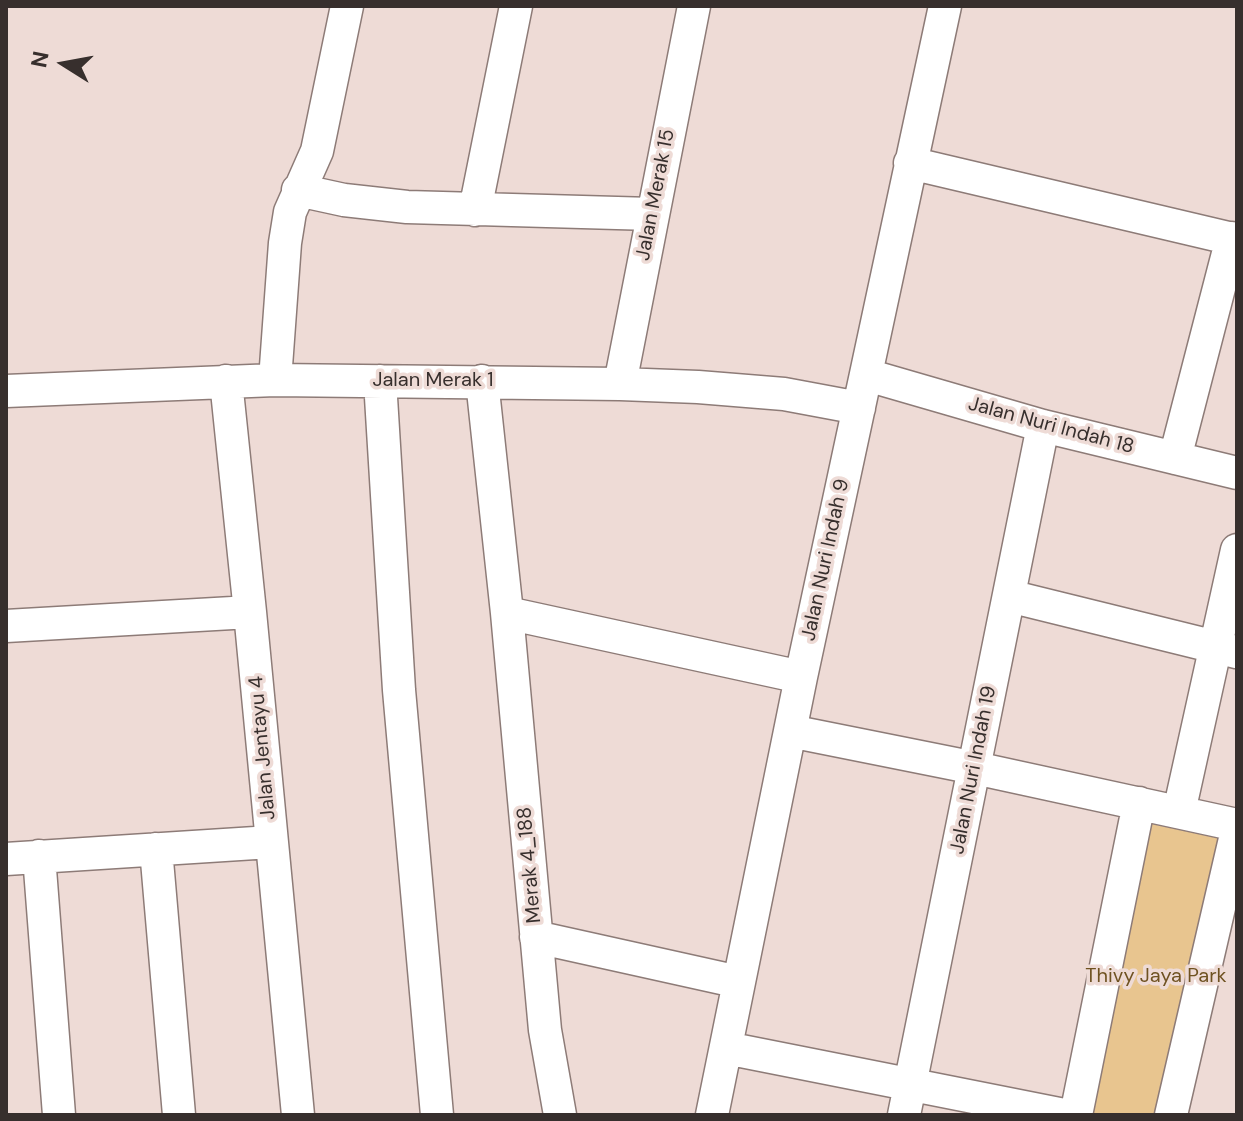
<!DOCTYPE html>
<style>
body{margin:0}
#map{position:relative;width:1243px;height:1121px;overflow:hidden;background:#eedbd6;font-family:"DM Sans",sans-serif}
canvas{display:block}
.frame{position:absolute;inset:0;border:8px solid #372f2d;pointer-events:none}
.north{position:absolute;left:24px;top:24px;width:80px;height:80px;-webkit-text-stroke:6px #eedbd6;paint-order:stroke;rotate:281deg;font-size:22px;font-weight:700;line-height:32px;text-align:center;color:#372f2d}
.north::after{content:'';display:block;margin:auto;width:28px;height:36px;background:#372f2d;clip-path:polygon(50% 0,100% 100%,50% 72%,0 100%)}
</style>
<div id="map">
<canvas width="1243" height="1121"></canvas>
<div class="frame"></div>
<div class="north">N</div>
</div>
<script>
const context = document.querySelector('canvas').getContext('2d');
context.lineJoin = 'round';
function fillPath(path, color) { context.fillStyle = color; context.fill(path, 'evenodd'); }
function trace(path, color, width, dash) { context.strokeStyle = color; context.lineWidth = width; context.lineCap = dash ? 'butt' : 'round'; context.setLineDash(dash || []); context.stroke(path); }
function label(font, color, halo, rows, align = 'center') {
  context.font = font + ' "DM Sans",sans-serif'; context.lineWidth = 7; context.setLineDash([]); context.textBaseline = 'middle'; context.strokeStyle = halo; context.fillStyle = color; for (const [text, x, y, turn = 0] of rows) {
    context.save(); context.translate(x, y); context.rotate((+turn || 0) * Math.PI / 180); context.textAlign = isNaN(turn) ? turn : align; if (halo) context.strokeText(text, 0, 0); context.fillText(text, 0, 0); context.restore();
  }
}
fillPath(new Path2D(`
 M1152,824L1222,839L1163,1115H1089Z`), '#e8c58f');
const minor = new Path2D(`
 M910,163L1237,240
 M298,190L344,200L407,207L652,214
 M475,210L516,6
 M867,375L1043,426L1237,473
 M275,380L285,243L290,212L317,151L347,6
 M226,381L250,612L298,1115
 M380,381L399,690L437,1115
 M482,381L507,613L545,1030L560,1115
 M620,384L694,6
 M6,391L275,380L620,384L698,387L784,394L859,408
 M1175,458L1232,238
 M1009,596L1236,652
 M507,613L801,677
 M6,626L250,612
 M790,731L975,768L1237,825
 M1179,812L1237,550
 M156,849L179,1115
 M39,856L59,1115
 M6,859L271,842
 M536,937L739,982
 M726,1048L1064,1115
 M712,1115L801,677L945,6
 M904,1115L1043,426
 M1076,1115L1139,803
 M1171,1115L1237,830`);
trace(minor, '#8d7b77', 35);
trace(minor, '#fff', 32);
label('20px', '#372f2d', '#eedbd6', [
 ["Jalan Merak 15",656,195,-79],
 ["Jalan Merak 1",433,381],
 ["Jalan Nuri Indah 18",1051,426,15],
 ["Jalan Nuri Indah 9",826,560,-78],
 ["Jalan Jentayu 4",263,748,-95],
 ["Jalan Nuri Indah 19",974,770,-79],
 ["Merak 4_188",530,865,-95]
]);
label('20px', '#6f5221', '#eedbd6', [
 ["Thivy Jaya Park",1156,977]
]);
</script>
